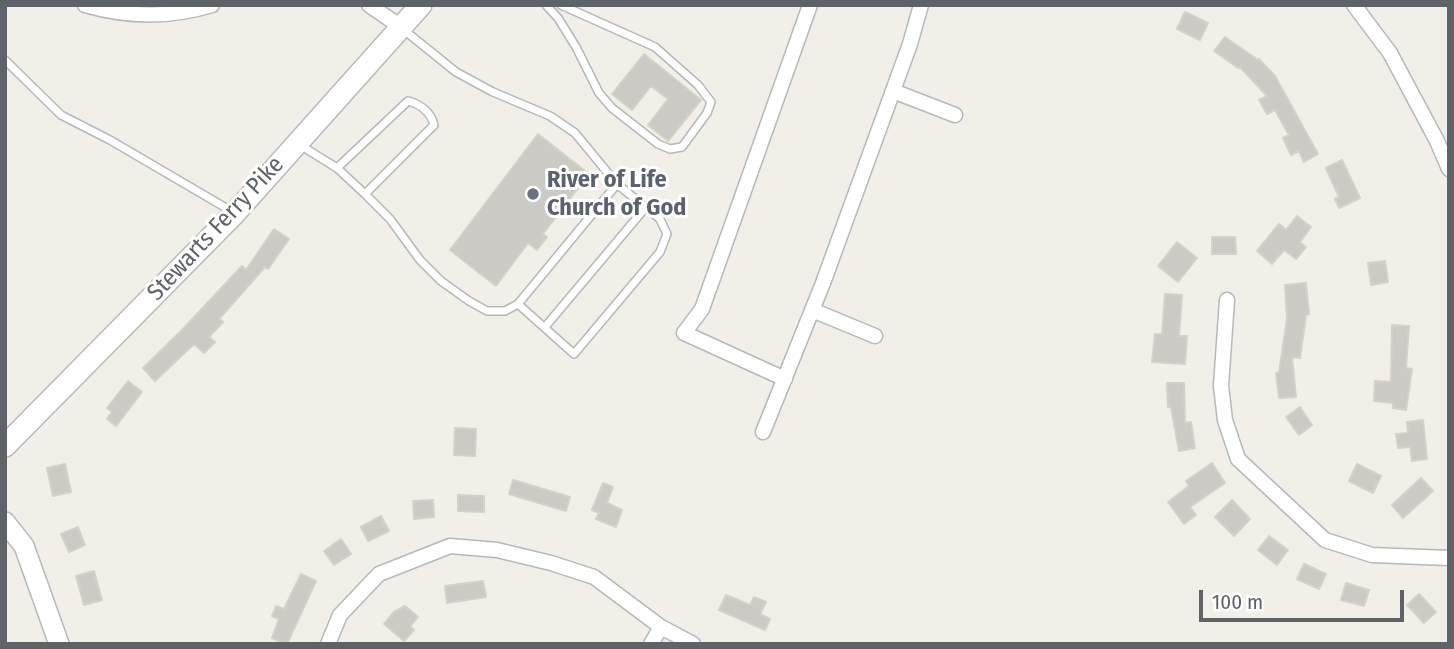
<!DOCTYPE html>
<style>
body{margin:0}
#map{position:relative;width:1454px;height:649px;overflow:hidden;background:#f1efe8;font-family:"Fira Sans Condensed",sans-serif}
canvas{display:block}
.frame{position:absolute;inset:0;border:7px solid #5f6368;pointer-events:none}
.scale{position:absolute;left:1199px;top:590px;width:205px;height:32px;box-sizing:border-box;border:4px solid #5f6368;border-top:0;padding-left:9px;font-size:21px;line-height:24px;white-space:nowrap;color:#5f6368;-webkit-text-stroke:5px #fff;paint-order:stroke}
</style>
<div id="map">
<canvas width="1454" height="649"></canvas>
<div class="frame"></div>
<div class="scale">100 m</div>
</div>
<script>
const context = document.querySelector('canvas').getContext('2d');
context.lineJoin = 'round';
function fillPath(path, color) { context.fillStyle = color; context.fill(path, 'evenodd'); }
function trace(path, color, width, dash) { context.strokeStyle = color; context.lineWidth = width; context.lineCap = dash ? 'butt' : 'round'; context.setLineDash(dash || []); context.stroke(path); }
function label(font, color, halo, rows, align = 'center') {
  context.font = font + ' "Fira Sans Condensed",sans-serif'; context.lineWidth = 6; context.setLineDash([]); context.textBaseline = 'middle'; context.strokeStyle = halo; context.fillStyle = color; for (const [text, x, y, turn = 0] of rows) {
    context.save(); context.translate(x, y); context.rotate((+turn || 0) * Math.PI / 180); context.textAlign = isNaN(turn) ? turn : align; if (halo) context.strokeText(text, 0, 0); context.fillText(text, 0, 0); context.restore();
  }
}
const building = new Path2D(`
 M1185,12L1208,23L1200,40L1177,29Z
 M1225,37L1258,60L1259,59L1275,76L1318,154L1304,162L1299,151L1291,155L1283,138L1289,135L1275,110L1267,114L1259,100L1267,96L1240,67L1238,68L1214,51Z
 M644,54L701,100L668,141L648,125L668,99L651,86L632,110L612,94Z
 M538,134L589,174L543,234L547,237L537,250L528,243L496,286L450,250Z
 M1342,160L1360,198L1339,208L1335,199L1339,197L1326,168Z
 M1297,216L1311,227L1300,242L1306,247L1296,259L1284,250L1272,264L1257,251L1279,224L1286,230Z
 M274,229L289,239L268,269L265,267L219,319L223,322L209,337L215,342L204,353L194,344L155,381L143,368L181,331L242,266L246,270Z
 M1212,237H1235L1236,254H1212Z
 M1177,242L1197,258L1178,282L1158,266Z
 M1385,261L1388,282L1371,285L1368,263Z
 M1306,283L1309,314L1306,315L1300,358L1292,357L1296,397L1279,398L1276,373L1279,372L1287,319L1285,285Z
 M1165,294L1182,295L1179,336H1187L1185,364L1152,362L1155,334H1162Z
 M1392,325L1409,326L1406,368L1412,369L1406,410L1393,408V403L1374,401L1375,381L1391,382Z
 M128,381L142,392L116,426L107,419L112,412L107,408Z
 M1167,383H1184L1185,423L1191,422L1195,448L1179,451L1171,407H1168Z
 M1300,407L1312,425L1299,435L1286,417Z
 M1423,420L1427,459L1412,461L1410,447L1398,448L1396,434L1408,433L1407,422Z
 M455,428L476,429L475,456L454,455Z
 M1212,463L1225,483L1190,507L1196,515L1184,524L1168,502L1189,486L1186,481Z
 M65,464L71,492L53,496L47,468Z
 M1357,464L1381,476L1373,493L1349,481Z
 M1421,478L1433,491L1403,518L1392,505Z
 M513,480L570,497L566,511L509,494Z
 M603,483L613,487L607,503L622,510L616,527L596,519L599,513L592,510Z
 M458,495L484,496V512L458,511Z
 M433,500L434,517L414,519L413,501Z
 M1232,500L1250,519L1234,536L1215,517Z
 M381,516L389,531L368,541L361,527Z
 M78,527L85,545L69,552L61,534Z
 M1269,536L1288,550L1277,565L1258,550Z
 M341,539L351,554L334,565L324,551Z
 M1304,564L1326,574L1319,589L1297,579Z
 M94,571L102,600L84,605L76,576Z
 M301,574L316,581L287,644L272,638L279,619L272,616L276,606L284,609Z
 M483,581L486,597L447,603L445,586Z
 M1346,583L1369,590L1364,606L1341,600Z
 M1419,594L1436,612L1424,623L1407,605Z
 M726,595L750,605L754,597L766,602L760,614L770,619L765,630L719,610Z
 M405,606L418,617L410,626L414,630L404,641L384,624L394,612Z`);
fillPath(building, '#cccac5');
trace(building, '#d6d1c6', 2);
const service = new Path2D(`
 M546,5L558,18L576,47L599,93L612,108L658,144L670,149L682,147L707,113L711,102L698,85L655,47L561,5
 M404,30L456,72L493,92L550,116L575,133L617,184L660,219L667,234L660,252L574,354L518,304
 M5,60L61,115L110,140L233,212
 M300,145L337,168L365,194L390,219L420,260L441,281L469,301L487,311H505L518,304L617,184
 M337,168L408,101C420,104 431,112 434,125L365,194
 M545,327L646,207`);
const minor = new Path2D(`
 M85,5C127,17 170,18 212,5
 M369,5L401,27
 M1354,5L1390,53L1437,141L1449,169
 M893,91L955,115
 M1227,300L1221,386L1225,420L1238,459L1325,540L1372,555L1449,558
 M812,310L875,336
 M785,379L684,333L702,309L810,5
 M763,432L823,283L910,44L921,5
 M328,644L340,615L379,574L450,546L497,550L551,563L594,577L661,627L693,644
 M651,644L661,627`);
const tertiary = new Path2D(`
 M5,522L24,546L59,644`);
const secondary = new Path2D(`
 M5,446L235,213L421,5`);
trace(service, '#b5b8bc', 10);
trace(minor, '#b5b8bc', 17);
trace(tertiary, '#b5b8bc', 22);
trace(secondary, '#b6babf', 24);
trace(service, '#fff', 7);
trace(minor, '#fff', 14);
trace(tertiary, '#fff', 19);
trace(secondary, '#fff', 21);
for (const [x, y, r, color] of [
 [533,194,7,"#6b7280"]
]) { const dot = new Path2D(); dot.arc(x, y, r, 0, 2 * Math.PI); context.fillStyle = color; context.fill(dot); trace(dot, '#fff', 2.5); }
label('bold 24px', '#5b616d', '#fff', [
 ["River of Life",547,180],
 ["Church of God",547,208]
], 'left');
label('24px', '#5f6368', '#fff', [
 ["Stewarts Ferry Pike",216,229,-47]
]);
</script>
